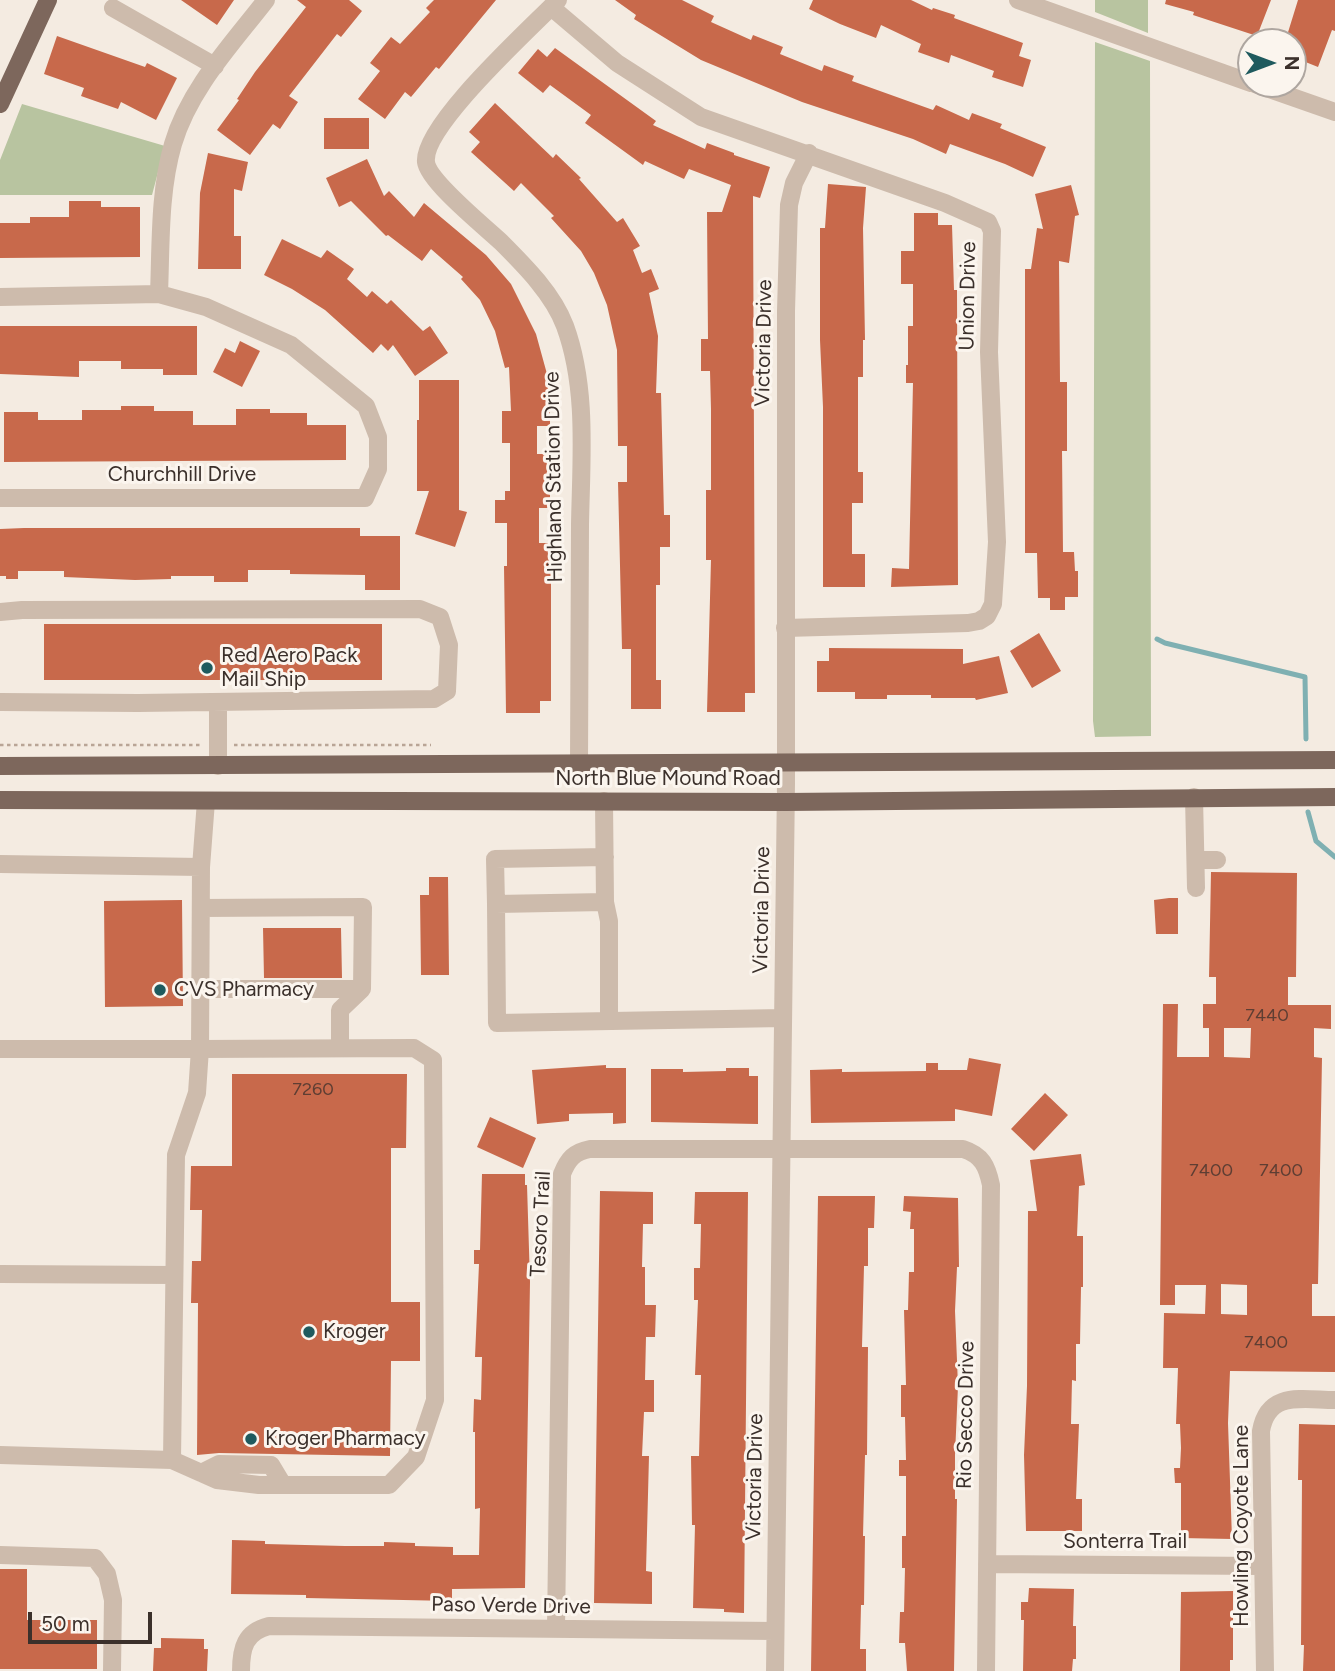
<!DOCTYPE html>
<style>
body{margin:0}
#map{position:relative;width:1335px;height:1671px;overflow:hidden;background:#f4ebe1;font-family:Figtree,sans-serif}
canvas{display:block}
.north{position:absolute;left:1237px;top:28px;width:70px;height:70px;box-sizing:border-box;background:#fbf5ee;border:2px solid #aea6a0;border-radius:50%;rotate:90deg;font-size:19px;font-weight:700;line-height:28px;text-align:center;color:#3b302b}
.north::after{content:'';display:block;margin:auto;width:24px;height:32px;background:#1f5a5e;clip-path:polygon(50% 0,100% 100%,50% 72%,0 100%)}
.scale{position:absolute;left:28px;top:1612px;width:124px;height:32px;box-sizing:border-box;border:4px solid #3b302b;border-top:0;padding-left:9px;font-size:21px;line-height:24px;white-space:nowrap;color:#3b302b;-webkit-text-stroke:5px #fbf5ee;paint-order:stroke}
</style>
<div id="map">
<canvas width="1335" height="1671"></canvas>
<div class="north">N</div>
<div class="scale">50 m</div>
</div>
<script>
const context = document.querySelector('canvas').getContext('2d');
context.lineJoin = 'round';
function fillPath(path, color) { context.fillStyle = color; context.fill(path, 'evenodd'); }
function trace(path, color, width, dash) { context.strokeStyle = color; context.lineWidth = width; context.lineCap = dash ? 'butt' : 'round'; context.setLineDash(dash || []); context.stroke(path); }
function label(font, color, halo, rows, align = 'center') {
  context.font = font + ' Figtree,sans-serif'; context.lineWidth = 6; context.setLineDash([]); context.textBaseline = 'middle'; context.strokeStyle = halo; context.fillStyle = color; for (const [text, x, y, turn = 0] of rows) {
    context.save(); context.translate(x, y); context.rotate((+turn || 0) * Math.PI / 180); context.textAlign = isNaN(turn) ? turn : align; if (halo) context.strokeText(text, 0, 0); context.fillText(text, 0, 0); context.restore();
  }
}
fillPath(new Path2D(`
 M1095,0H1148V33L1095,12Z
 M1095,42L1150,61L1151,736L1095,737L1093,721Z
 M22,104L165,146L152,195H0V160Z`), '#b8c4a0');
trace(new Path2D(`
 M1157,639L1165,643L1305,677L1306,739
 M1308,812L1316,841L1335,857`), '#7fb0b2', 5);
fillPath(new Path2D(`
 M181,0H234L217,25Z
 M297,0H349L362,11L341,37L337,34L289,96L298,102L280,129L273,124L250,155L217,130L239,100L237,99L255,72L306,7Z
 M434,0H496L439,69L436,67L411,97L405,92L385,119L358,99L380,71L370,63L391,37L400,44L430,12L426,8Z
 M615,0H682L714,16L711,22L751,40L753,35L783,47L780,54L822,71L824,65L854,76L852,81L933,110L936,105L969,120L972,113L1002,124L1000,128L1046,147L1033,177L1005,164L950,144L946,154L913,139L802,102L701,60L634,19L636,15Z
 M813,0H911L932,10L933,8L955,15L954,18L1023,43L1019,56L1031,60L1023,87L992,77L994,71L951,55L949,63L918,52L921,44L881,25L876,38L840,24L809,9Z
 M1166,0H1271L1257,36L1193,15L1194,12L1165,4Z
 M1298,0H1335V31L1332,30L1318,67L1293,57V42H1285Z
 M57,36L145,67L147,63L177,78L156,120L121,102L118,109L81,96L84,88L44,74Z
 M555,48L656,121L653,125L705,149L707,143L734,153V155L770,167L760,198L753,196L755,693H745V712H707L711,560H706V490H711V409L710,371H701V339H708L707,212H722L731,185L689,169L684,179L645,161L643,165L585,123L591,115L550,85L543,93L518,73L538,49L547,57Z
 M495,103L553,158L556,154L581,178L579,179L617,222L623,218L640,246L633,250L642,273L651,269L659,289L649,293L658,336L656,393H661L664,515H670V547H660V585H656V680H661V709H631V649H622L618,482H627V446H618L617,350L607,305L594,273L581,251L551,218L554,216L521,183L514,191L471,152L480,142L469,132Z
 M324,118H369V149H324Z
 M208,153L248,162L242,191L234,189V236H241V269H198L200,193Z
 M367,159L384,196L389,191L414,217L424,203L486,255L511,284L536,334L547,374L550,412V426H537V454H550V508H539V543H551V701H540V713H506L504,566H507V523H495V500H505V491H510V443H502V411H511L509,367L505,368L495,331L480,300L461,279L463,277L431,249L422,261L388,235L386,236L351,201L339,207L326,178Z
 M828,184L866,187L863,228L865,340H863V377H858V472H863V503H852V554H865V587H823V407L820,340V228H825Z
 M1071,185L1079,215L1075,216L1069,263L1059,261L1060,382H1067V451H1062L1063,552H1074L1075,571H1078V597H1065V610H1050V598H1038L1037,553H1025V269H1031L1037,228L1043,229L1035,194Z
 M69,201H101V207H140V257L0,258V223H30V217H69Z
 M914,213H938V225H952L954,290H957L958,585L891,587L892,568L909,569L913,383H906V365H908V326H913V284H901V251H914Z
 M282,239L321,258L327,250L354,269L347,279L367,297L372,291L387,304L391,300L423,331L430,326L448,353L415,376L393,345L388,351L381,344L373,353L325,310L292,289L264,275Z
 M0,326H197V375H163V369H121V361H79V377L0,374Z
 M240,341L260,351L242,387L213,372L225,348L235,353Z
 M419,380H459V510L467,512L455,547L415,534L429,491H417V420H419Z
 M121,406H154V411H193V425H236V409H270V413H307V425H346V460L4,462V412H38V420H82V410H121Z
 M24,528H360V536H400V590H365V575L290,574V570H248V582H214V576H171V579L135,580L64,577V571H18V579H6V576H0V529Z
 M44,624H382V680H44Z
 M1039,633L1061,671L1032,688L1010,651Z
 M829,648L963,649V664L999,656L1008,693L976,700L975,698H931V695H887V699H855V692H817V661H829Z
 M1211,872L1297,873L1296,977H1288V1005H1331V1029L1314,1028V1057L1322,1058L1318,1284H1312V1316H1335V1372L1230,1371L1228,1423L1232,1539L1181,1538V1483H1175L1174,1468H1180L1181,1448L1180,1424H1176L1178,1368H1163L1164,1313L1205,1314L1206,1285H1175V1305H1160L1163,1004H1178L1177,1057H1209V1028H1203V1004H1216V977H1209ZM1224,1028H1251L1250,1058L1224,1057ZM1221,1284L1247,1285V1315L1221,1314Z
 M429,877H448L449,975H421L420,895H429Z
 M1169,898H1178V934H1156L1154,900Z
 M182,900L183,1006L105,1007L104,901Z
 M263,928H341L342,978H264Z
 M969,1058L1001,1064L992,1116L955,1109V1121L811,1123L810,1070L842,1069V1072L926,1071V1063H938V1070H967Z
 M606,1065V1068H626V1123L613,1124V1113L569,1114V1121L537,1124L532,1070Z
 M726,1068H749V1076H758V1124L651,1122V1069H683V1072L726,1071Z
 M232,1074H407L406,1148H391V1302H420V1361H391L390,1456L219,1453L197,1455L198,1303H191L192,1261H201L202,1210H190L191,1166H232Z
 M1045,1093L1068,1115L1034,1151L1011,1129Z
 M490,1117L536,1138L523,1168L477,1147Z
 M1081,1154L1085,1185L1079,1186L1077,1236H1083V1287H1081L1080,1344H1076V1381L1072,1380L1071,1424H1079L1076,1499H1082V1531H1026L1024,1455L1027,1386L1028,1211H1037L1030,1160Z
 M482,1174H525V1185H527L530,1282L525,1588L452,1589V1601L306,1598V1595L231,1594L232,1540L265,1541V1544L345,1546H384V1542L415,1543V1546L453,1547V1555H479L480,1508L475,1509V1432H473L474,1399L481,1400L482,1357H475L479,1264H474V1250H480Z
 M600,1191L653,1192V1224H643L642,1267H645V1305H656L655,1337H646L645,1380H654V1412H644L642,1456H649L646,1571L652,1572V1604L594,1603Z
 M695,1192H748L744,1613L724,1612V1609L693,1608L695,1525H692L691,1456H699L701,1375H695L698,1300H694V1268H700L701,1224H694Z
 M818,1196H875L874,1228H868V1266H864L862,1347H868L867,1455H865L863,1536H865L864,1605H861L860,1649H866V1671H811Z
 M904,1196L958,1198L959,1267H957L955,1311L958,1386L955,1455V1499H957L954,1671H907L905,1643H899L900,1612H904L905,1568H902V1536H906V1476H899V1460H906L905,1417H901V1385H906L904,1310H908L909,1272H914V1229H910L911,1212L903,1211Z
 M1299,1424L1335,1425V1671H1303L1304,1645H1301L1302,1480H1298Z
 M0,1569H27V1620H97V1669H0Z
 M1029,1588L1074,1589L1073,1626H1076V1659H1073L1072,1671H1023L1024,1620H1021V1602H1028Z
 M1233,1591V1660H1230V1671H1180L1181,1592Z
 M161,1638L204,1639V1649H208L207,1671H153L154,1648H161Z`), '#c8694b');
trace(new Path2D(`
 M0,745H200
 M234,745H431`), '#b9a596', 2.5, [3.5, 3.5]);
trace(new Path2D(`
 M558,0C531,28 422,126 426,162C428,181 485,227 501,242C525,266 553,294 565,326C588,389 581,460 580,525C580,605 580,685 579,764
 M1018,0L1251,83
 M551,7L617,63L701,117L945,203L988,222L992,231L989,352L997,542L993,604L987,616L979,621L968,623L785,628
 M113,8L215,66
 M1255,84L1335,112
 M159,294C161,245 159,192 173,144C189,89 232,44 266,0
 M0,297L159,294L206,307L291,345L366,406L378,437V469L365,498H0
 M0,612L22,610L420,609L440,617L449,645L447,691L434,699L138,703L0,702
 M218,702V766
 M1194,797L1196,888
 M604,801L605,902L496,904L495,859L605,857
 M1196,860H1217
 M0,864L201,867
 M605,902L609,921V1021
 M496,904L497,1023L783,1018
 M201,908L363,907L362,989L340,1010V1048
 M201,989H362
 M0,1049H200L201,867L206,801
 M0,1274L174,1275
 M0,1455L172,1460L217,1480L259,1485H389L416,1457L435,1400L433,1060L414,1048L200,1049L197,1093L176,1155L172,1460
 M201,1473L219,1464L271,1465L283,1485
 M0,1555L95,1558L107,1574L113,1600L112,1671
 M987,1564L1262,1566
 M556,1629L562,1174C568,1159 574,1152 590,1149H963C982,1155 987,1166 991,1185L986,1671
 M241,1671C241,1648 245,1632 269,1626L775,1631
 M775,1671L786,783V311L789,205L794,183L809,153
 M1265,1671L1261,1431C1268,1390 1303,1400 1335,1400`), '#cdbbac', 18);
trace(new Path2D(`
 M0,104L48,0
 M0,766L1335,760
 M0,800L786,802L1335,797`), '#7d675c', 18);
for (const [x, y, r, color] of [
 [207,668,7,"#1f5a5e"],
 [160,990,7,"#1f5a5e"],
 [309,1332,7,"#1f5a5e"],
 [251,1439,7,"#1f5a5e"]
]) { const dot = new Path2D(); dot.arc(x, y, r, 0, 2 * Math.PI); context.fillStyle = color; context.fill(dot); trace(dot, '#fbf5ee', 2.5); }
label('18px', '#5e3e33', null, [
 ["7440",1267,1016],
 ["7260",313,1090],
 ["7400",1211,1171],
 ["7400",1281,1171],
 ["7400",1266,1343]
]);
label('21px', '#3b302b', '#fbf5ee', [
 ["Union Drive",968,296,-89],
 ["Victoria Drive",764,343,-89],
 ["Churchhill Drive",182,475],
 ["Highland Station Drive",554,477,-91],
 ["North Blue Mound Road",668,779],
 ["Victoria Drive",762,910,-89],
 ["Tesoro Trail",541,1224,-87],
 ["Rio Secco Drive",966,1415,-89],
 ["Victoria Drive",755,1477,-89],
 ["Howling Coyote Lane",1242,1526,-90],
 ["Sonterra Trail",1125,1542],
 ["Paso Verde Drive",511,1606,1]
]);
label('21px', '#3b302b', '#fbf5ee', [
 ["Red Aero Pack",221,656],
 ["Mail Ship",221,680],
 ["CVS Pharmacy",174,990],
 ["Kroger",323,1332],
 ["Kroger Pharmacy",265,1439]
], 'left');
</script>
